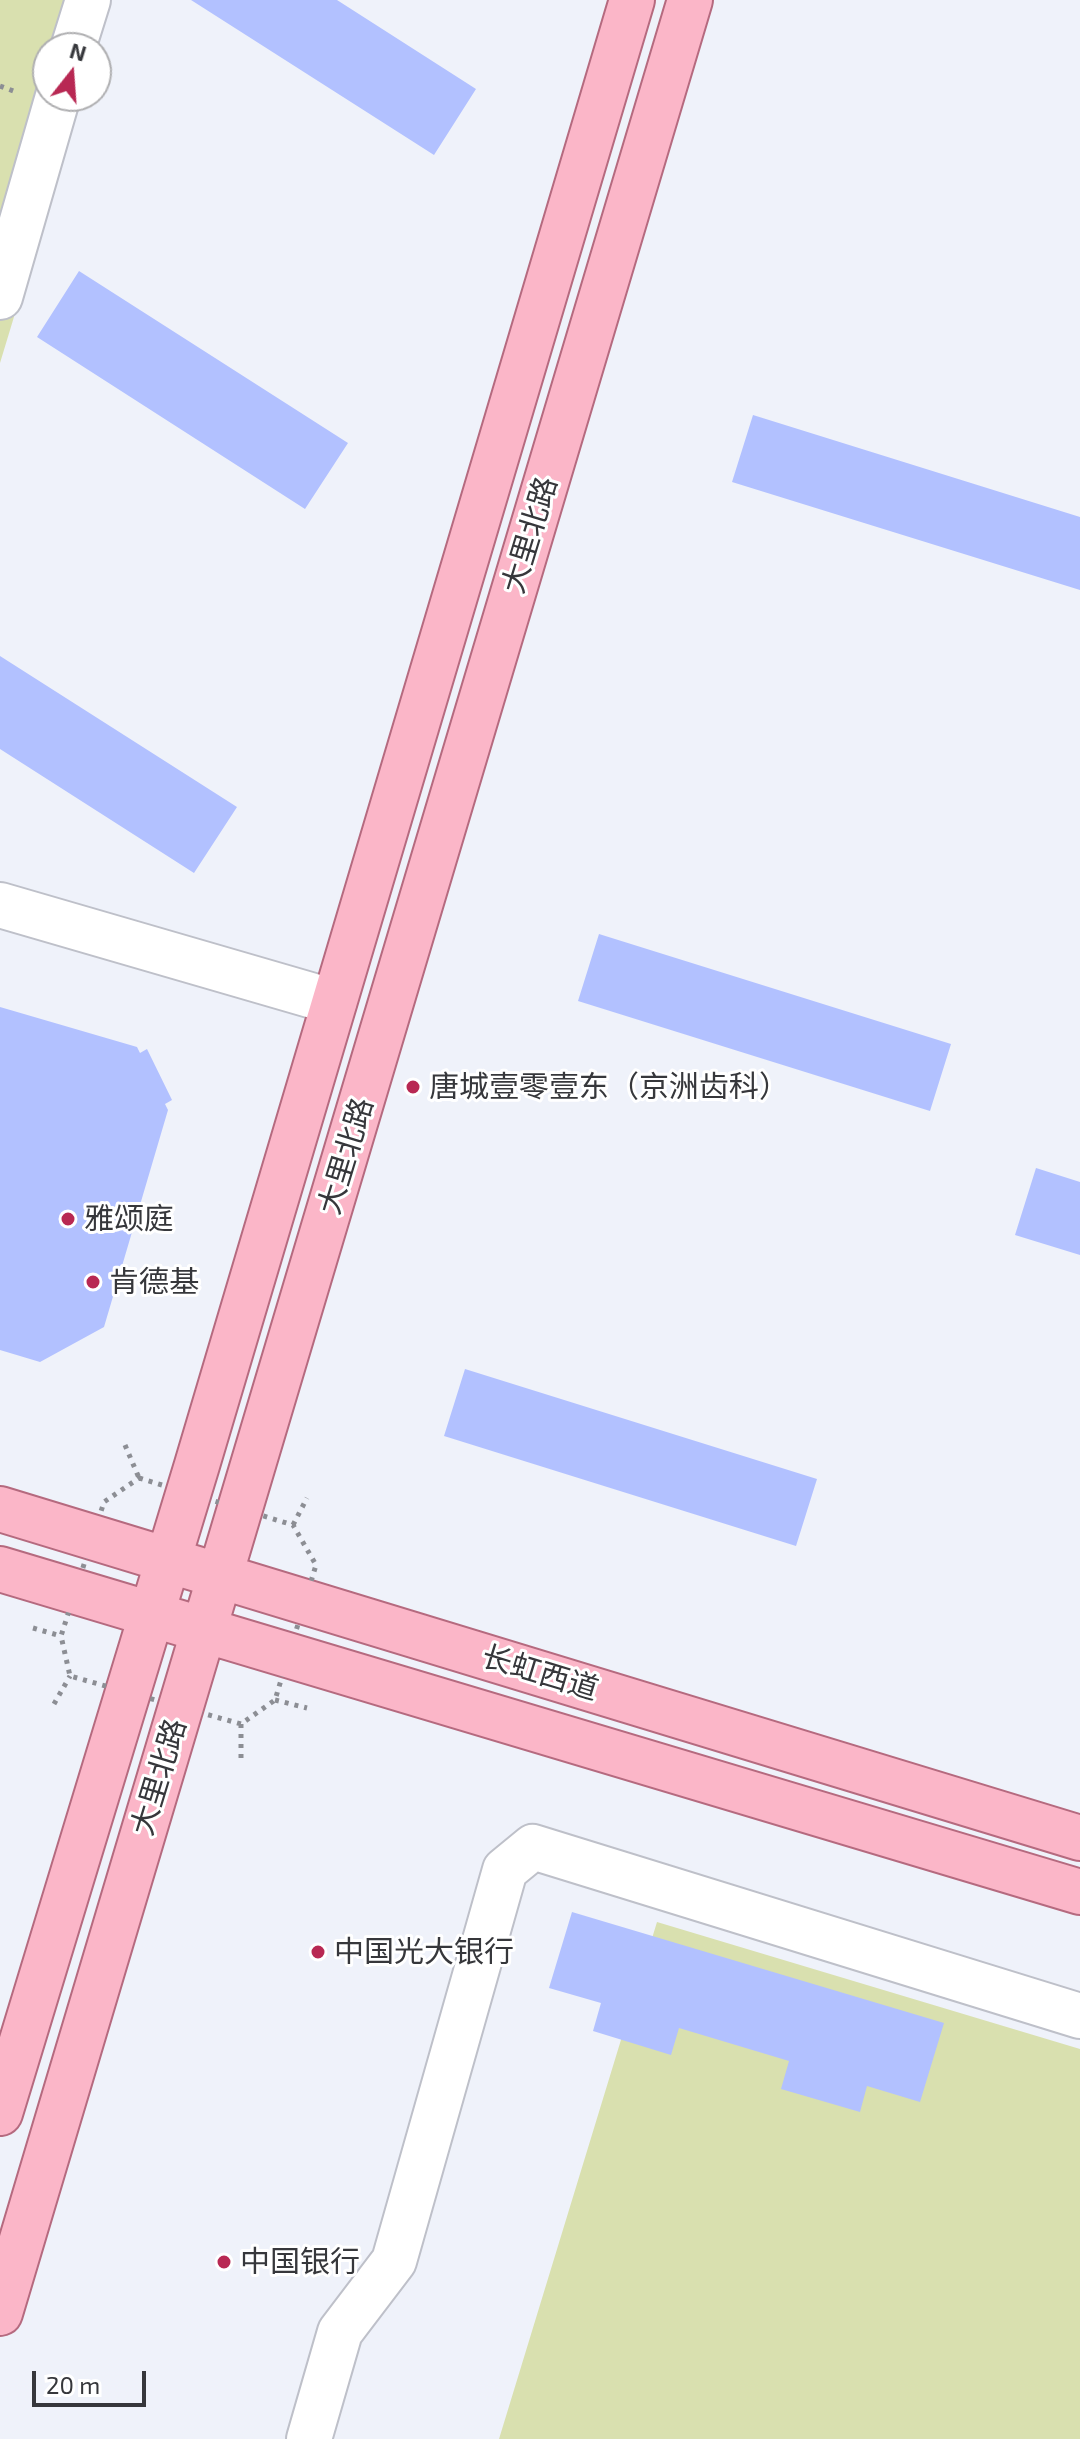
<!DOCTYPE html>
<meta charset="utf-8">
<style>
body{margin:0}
#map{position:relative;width:1080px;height:2439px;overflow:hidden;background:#eff2fa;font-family:"Exo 2",sans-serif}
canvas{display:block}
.north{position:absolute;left:32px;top:32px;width:80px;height:80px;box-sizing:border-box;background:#fff;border:2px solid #afafb1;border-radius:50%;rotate:17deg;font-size:22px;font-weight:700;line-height:32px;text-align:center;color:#36373b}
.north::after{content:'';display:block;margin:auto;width:28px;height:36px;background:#b82853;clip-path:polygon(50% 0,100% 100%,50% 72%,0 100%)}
.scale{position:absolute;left:32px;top:2371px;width:114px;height:36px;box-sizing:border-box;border:4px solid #36373b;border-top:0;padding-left:10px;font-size:24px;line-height:28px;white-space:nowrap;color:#36373b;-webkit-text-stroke:6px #fff;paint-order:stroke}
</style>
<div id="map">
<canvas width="1080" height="2439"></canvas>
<div class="north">N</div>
<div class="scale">20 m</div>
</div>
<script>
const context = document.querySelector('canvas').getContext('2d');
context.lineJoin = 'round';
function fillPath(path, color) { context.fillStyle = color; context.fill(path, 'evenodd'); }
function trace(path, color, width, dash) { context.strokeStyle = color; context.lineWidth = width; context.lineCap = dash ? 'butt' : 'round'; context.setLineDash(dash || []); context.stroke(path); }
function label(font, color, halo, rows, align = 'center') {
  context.font = font + ' "Exo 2","Noto Sans SC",sans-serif'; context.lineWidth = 6; context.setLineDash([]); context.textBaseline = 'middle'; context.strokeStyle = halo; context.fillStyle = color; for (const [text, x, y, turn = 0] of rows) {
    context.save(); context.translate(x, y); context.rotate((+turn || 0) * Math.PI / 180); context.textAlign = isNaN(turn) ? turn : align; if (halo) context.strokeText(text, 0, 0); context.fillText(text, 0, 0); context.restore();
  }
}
fillPath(new Path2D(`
 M0,0H111L96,48H48V96H81L0,363Z
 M657,1922L1080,2049V2439H499Z`), '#d9e0af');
fillPath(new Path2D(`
 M191,0H337L476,89L434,155Z
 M79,271L348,443L305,509L37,337Z
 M753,415L1080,517V590L732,482Z
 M0,656L237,807L194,873L0,749Z
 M599,934L951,1044L930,1111L578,1001Z
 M0,1007L137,1047L140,1053L147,1049L172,1100L165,1104L168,1110L104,1327L40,1362L0,1350Z
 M1036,1168L1080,1182V1255L1015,1235Z
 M465,1369L817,1479L796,1546L444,1436Z
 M572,1912L944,2023L920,2102L867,2086L860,2112L781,2089L789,2061L679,2028L671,2055L593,2031L601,2003L549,1988Z`), '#b2c1ff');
const minor = new Path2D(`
 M73,48L88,0
 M0,297L58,96
 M0,905L334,1002
 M309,2439L340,2332L394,2261L505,1870L533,1847L1080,2016`);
const major = new Path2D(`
 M0,1509L1080,1838
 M0,1569L1080,1892
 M0,2113L197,1465L632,0
 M0,2313L690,0`);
trace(minor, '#bec0c9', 48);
trace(major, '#b56a7f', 48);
trace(new Path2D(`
 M0,86L16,92
 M125,1445L139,1478
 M139,1478L293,1525L316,1565L275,1700L241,1724L70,1676L61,1636L104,1502Z
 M293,1525L307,1498
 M33,1628L61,1636
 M275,1700L307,1708
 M54,1704L70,1676
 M241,1724V1758`), '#8c8e94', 5, [4, 6]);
trace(minor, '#fff', 44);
trace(major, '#fbb6c8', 44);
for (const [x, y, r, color] of [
 [413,1087,8,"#b82853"],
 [68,1219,8,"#b82853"],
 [93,1282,8,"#b82853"],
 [318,1952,8,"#b82853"],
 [224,2262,8,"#b82853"]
]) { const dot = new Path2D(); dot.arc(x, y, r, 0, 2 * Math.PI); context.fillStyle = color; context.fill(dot); trace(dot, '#fff', 3); }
label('30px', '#36373b', '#fff', [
 ["大里北路",530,535,-73],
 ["大里北路",346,1156,-73],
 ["长虹西道",540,1673,17],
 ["大里北路",159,1777,-73]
]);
label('30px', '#36373b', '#fff', [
 ["唐城壹零壹东（京洲齿科）",429,1087],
 ["雅颂庭",84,1219],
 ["肯德基",109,1282],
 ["中国光大银行",334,1952],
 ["中国银行",240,2262]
], 'left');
</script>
